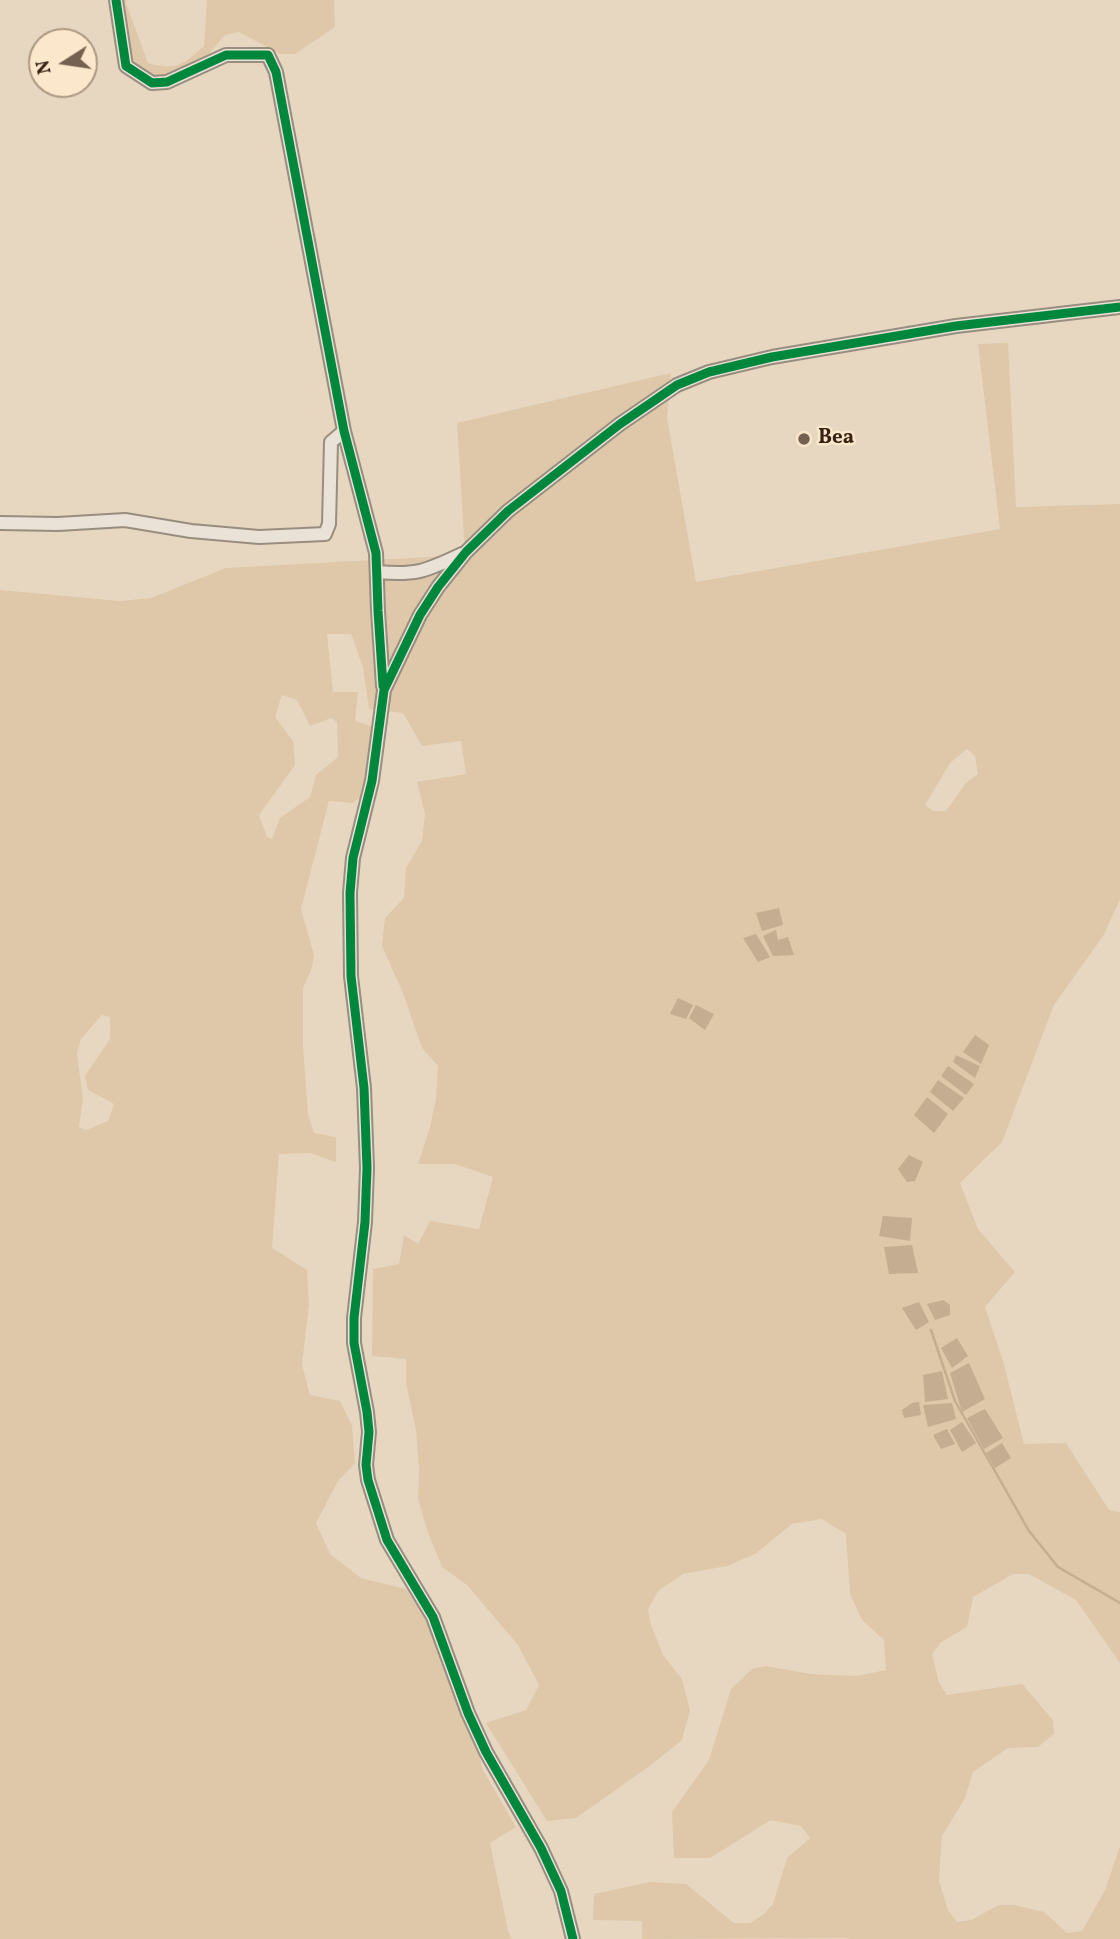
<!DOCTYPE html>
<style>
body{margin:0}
#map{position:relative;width:1120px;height:1939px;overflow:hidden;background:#e7d7c1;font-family:Vollkorn,serif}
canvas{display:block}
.north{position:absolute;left:28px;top:28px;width:70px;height:70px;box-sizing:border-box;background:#fae7cc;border:2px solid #ac9882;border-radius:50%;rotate:258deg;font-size:19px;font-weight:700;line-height:28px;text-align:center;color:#362112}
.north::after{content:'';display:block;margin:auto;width:24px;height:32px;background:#74614f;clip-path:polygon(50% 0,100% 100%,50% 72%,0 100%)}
</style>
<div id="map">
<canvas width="1120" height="1939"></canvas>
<div class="north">N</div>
</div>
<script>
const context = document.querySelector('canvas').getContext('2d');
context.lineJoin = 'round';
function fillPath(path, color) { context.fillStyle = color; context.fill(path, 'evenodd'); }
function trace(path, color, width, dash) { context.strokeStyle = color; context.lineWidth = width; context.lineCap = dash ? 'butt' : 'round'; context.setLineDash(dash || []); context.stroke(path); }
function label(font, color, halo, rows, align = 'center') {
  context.font = font + ' Vollkorn,serif'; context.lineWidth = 5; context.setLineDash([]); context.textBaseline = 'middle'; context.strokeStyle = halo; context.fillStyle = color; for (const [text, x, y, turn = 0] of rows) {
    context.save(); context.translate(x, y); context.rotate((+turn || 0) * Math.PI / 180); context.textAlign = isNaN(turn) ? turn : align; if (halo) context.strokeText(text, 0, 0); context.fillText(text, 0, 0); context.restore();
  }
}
fillPath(new Path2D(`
 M114,0H127L126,3L148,63C177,71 182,65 204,46L207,0H334L335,27L295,54H280L239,32L225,35L192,73L179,81L148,78L125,60Z
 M1008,343L1016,507L1120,504V900L1103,936L1054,1005L1002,1142L960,1183L978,1229L1015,1272L985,1307L1003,1361L1024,1444L1066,1443L1109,1510L1120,1512V1663L1076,1600L1029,1574H1013L973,1597L967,1627L941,1642L932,1654L939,1683L947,1695L1022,1684L1053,1720L1054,1734L1038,1747L1008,1748L973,1772L965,1798L942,1836L939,1881L948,1910L957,1922L971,1920L999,1905H1014L1044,1912L1067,1933L1082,1931L1105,1890L1120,1846V1939H849L847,1938L642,1939V1921L593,1920L594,1894L650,1882L686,1884L734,1923H750L763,1915L773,1904L787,1858L810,1838L801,1826L771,1820L710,1858H674L672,1812L709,1760L731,1689L752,1669L766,1666L811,1674L857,1676L886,1670L884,1640L862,1620L850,1594L846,1534L822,1519L792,1524L755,1554L727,1566L683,1574L658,1591L648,1610L651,1625L663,1655L682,1679L690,1710L682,1740L651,1765L576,1818L547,1821L486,1723L526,1710L539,1685L518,1645L467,1585L442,1567L427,1530L418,1499L419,1467L416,1430L406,1383V1359L372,1356L373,1269L399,1264L404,1235L418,1244L430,1221L479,1229L493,1177L455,1164H418L430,1127L436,1098L438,1066L422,1048L403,993L382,946L385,918L404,898L406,868L422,841L425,814L417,782L466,774L461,741L422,746L403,713L369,709L363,667L351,634H327L333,692H358L355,721L375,727L367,792L353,803L329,801L301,909L314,955L312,968L303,988V1046L308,1114L314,1133L336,1137V1162L310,1153L279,1154L272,1248L307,1270L309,1304L302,1365L310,1395L340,1401L352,1426L355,1463L338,1481L316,1523L330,1554L361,1578L406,1589L433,1627L460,1684L483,1770L516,1827L490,1843L508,1931L512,1939H0V590L120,601L151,598L226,568L465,555L457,423L671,373L667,418L696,582L1000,529L978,344ZM282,695L297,700L310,726L331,718L337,722L338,757L316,775L310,797L280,818L272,839L267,837L259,815L295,765L293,741L275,717ZM967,749L975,756L978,774L966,783L946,811H933L925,805L950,763ZM102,1015L110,1017V1039L85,1076L88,1090L114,1104L108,1121L86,1130L79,1127L83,1100L77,1053L81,1039ZM956,1055L980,1066L975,1077L953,1062Z`), '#dec8a9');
fillPath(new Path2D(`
 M779,908L783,925L762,931L756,913Z
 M776,930L778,940L788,937L794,955L773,956L763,936Z
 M756,934L770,957L758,962L743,938Z
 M678,998L693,1005L686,1019L670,1014Z
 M696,1005L714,1014L705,1030L689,1018Z
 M975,1035L989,1045L981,1064L963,1052Z
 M956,1055L980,1066L975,1078L953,1062Z
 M948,1066L974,1084L966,1095L941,1076Z
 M938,1080L964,1098L953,1111L930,1092Z
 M927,1097L948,1114L934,1133L914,1115Z
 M909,1155L923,1162L915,1181L907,1182L898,1169Z
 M883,1216L912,1218L910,1241L879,1236Z
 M912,1245L918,1273L889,1274L884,1247Z
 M943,1300L950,1305V1315L935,1320L927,1304Z
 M919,1302L929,1322L916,1330L902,1308Z
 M957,1338L968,1356L952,1368L941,1348Z
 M969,1363L985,1399L962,1412L950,1373Z
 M942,1371L948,1399L925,1402L923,1375Z
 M919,1402L921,1415L904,1418L902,1410L912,1403Z
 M952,1403L956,1419L928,1427L923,1405Z
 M985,1409L1003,1438L984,1449L967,1418Z
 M962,1422L976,1443L962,1452L950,1430Z
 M947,1429L955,1444L941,1449L933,1435Z
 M1002,1443L1011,1458L995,1468L986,1453Z`), '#c4ad90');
trace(new Path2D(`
 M931,1330L955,1401L1029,1531L1058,1567L1120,1603`), '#c4ad90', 2.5);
const minor = new Path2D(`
 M116,0L126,66L152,83L167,82L226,55H268L276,72L344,431L376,553L378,611L383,686
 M0,523L58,524L125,520L191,531L259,537L325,534L329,524L331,442L344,431
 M378,572C418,576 427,570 462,554
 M573,1939L561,1891L541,1848L486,1752L468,1713L433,1617L387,1540L368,1480L366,1465L369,1432L367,1412L354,1343V1318L365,1222L367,1168L364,1088L351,976L350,893L353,858L372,781L384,690L420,615L438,587L466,552L508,511L620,424L677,385L709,372L772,357L956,326L1120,307`);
trace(minor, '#988d7e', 16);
trace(minor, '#eae2d7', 12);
trace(new Path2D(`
 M116,0L126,66L152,83L167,82L226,55H268L276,72L344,431L376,553L378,611L383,686
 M573,1939L561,1891L541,1848L486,1752L468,1713L433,1617L387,1540L368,1480L366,1465L369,1432L367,1412L354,1343V1318L365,1222L367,1168L364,1088L351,976L350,893L353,858L372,781L384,690L420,615L438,587L466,552L508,511L620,424L677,385L709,372L772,357L956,326L1120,307`), '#00873e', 9);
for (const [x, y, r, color] of [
 [804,439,7,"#74614f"]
]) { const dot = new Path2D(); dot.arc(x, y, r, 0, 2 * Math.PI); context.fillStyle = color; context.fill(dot); trace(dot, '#fae7cc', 2.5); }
label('bold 21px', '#362112', '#fae7cc', [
 ["Bea",818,439]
], 'left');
</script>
